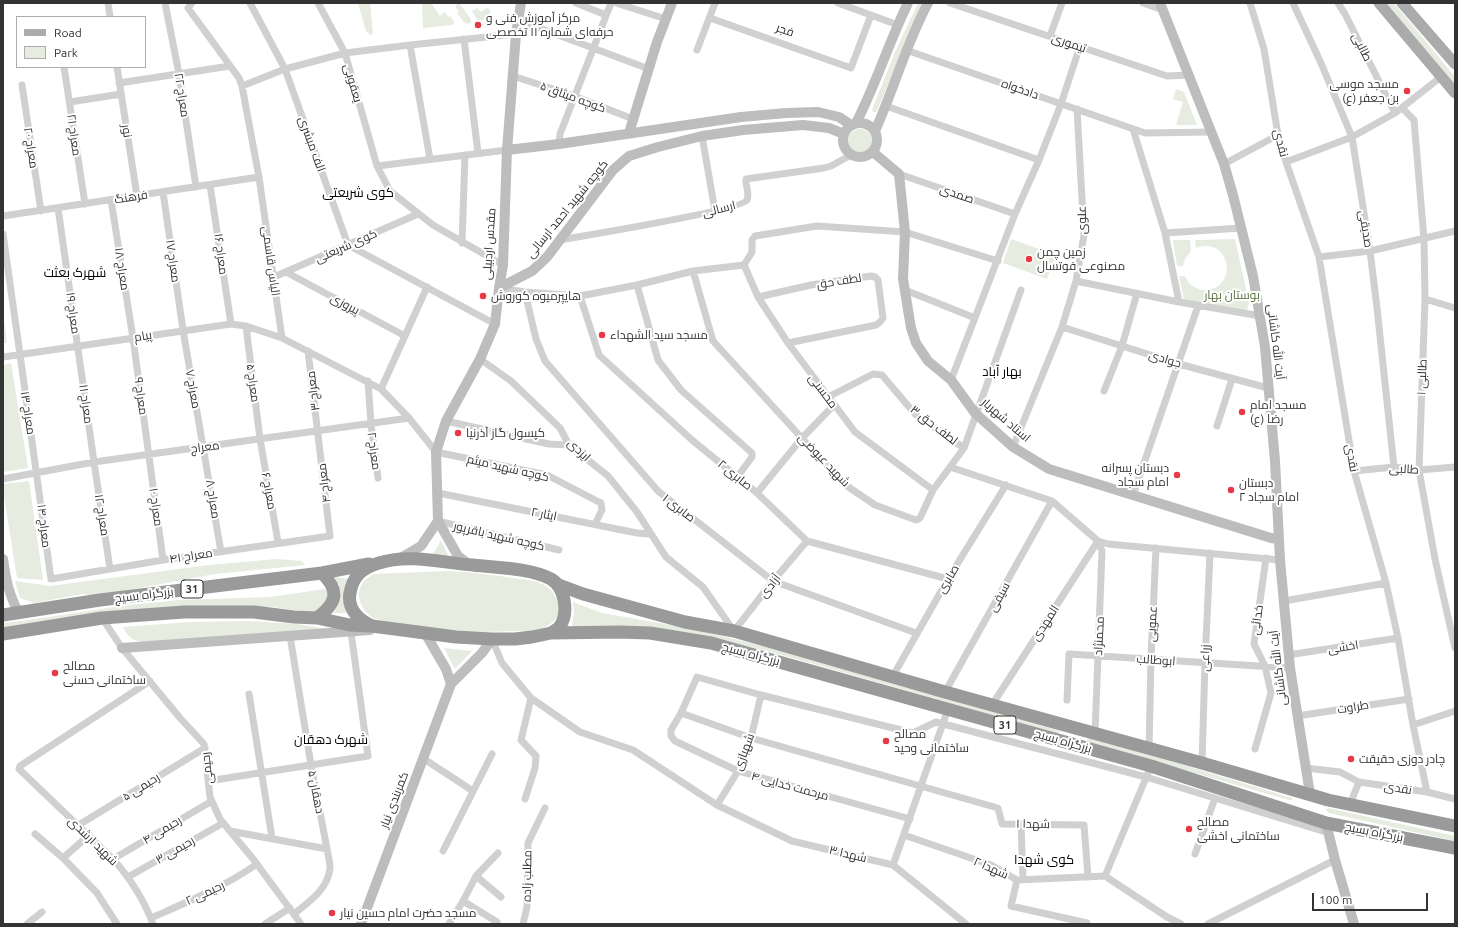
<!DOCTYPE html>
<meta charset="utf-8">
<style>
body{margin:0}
#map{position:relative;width:1458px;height:927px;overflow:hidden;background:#fff;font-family:Ubuntu,sans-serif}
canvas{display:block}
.frame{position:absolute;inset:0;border:4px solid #333;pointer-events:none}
.legend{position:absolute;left:16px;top:16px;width:130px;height:52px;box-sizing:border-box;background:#fff;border:1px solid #adadad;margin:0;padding:5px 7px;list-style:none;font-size:12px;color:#333}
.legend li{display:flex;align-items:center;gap:8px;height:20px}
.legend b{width:20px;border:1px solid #adadad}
.scale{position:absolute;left:1312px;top:893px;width:116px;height:18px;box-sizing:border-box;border:2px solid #333;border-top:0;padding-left:5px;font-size:12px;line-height:14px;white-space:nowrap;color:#333;-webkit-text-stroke:3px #fff;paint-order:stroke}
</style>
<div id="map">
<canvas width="1458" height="927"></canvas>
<div class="frame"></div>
<ul class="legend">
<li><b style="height:5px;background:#ababab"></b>Road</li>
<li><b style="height:11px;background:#e6ecdf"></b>Park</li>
</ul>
<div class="scale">100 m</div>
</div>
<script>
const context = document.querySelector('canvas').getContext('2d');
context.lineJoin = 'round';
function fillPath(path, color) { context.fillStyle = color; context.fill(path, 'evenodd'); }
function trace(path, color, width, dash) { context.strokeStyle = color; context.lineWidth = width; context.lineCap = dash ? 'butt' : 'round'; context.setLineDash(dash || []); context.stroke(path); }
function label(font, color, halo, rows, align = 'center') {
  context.font = font + ' Ubuntu,Cairo,sans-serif'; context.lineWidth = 4; context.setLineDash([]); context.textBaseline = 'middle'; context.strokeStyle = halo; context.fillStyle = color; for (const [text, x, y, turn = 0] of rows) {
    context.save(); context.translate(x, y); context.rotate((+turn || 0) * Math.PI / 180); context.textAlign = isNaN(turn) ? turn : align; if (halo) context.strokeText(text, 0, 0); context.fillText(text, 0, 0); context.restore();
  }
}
fillPath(new Path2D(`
 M358,3H370L373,34L370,35L366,31Z
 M422,3H431L440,16L445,12L448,17L450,16L454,22L453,25L423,28Z
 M459,3L471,19V22L468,24L464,22L457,13L459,12L455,6Z
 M918,3H923L878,108L876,112H873L872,110L895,52Z
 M1385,3H1394L1455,77V87Z
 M488,7L491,12L483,20L478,21L472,11L477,8L481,12Z
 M1176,89L1184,92L1197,125H1176L1183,102L1173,99Z
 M848 141a12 12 0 1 1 24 0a12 12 0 1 1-24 0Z
 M1011,239L1056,255L1047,279L1003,263Z
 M1235,239L1249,303L1247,311L1184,300L1179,276H1185C1188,284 1195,289 1203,290C1239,292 1232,235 1196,248L1195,240Z
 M1173,240H1190L1191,251L1185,259L1183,266H1177Z
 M3,313L7,343H3Z
 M11,363L28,468L3,472V365Z
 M29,481L43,580L17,578L3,490V484Z
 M441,540L447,553L454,562L426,560L435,551Z
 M277,559L302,561L305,565L215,574L96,596L83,594L34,603L20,598L15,581L50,586L209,565Z
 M447,571C471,572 495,575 520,579C529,580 538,581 546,586C553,590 559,601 559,609C559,618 550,626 542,628C533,632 521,631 512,631C466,634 420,628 375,619C361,611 352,593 366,579C368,577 372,576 374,574Z
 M335,577L349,579L346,613H334C342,597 341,593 335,577Z
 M325,589L328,592L326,601L318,613L272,607L177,606L3,631V623L22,621L128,605L179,600L270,597Z
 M573,602L602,613L688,628L776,649L1060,731L1059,733H1056L782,655L704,636L573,628L572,625L574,613Z
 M247,621L297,624L334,630L148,643C135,641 129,640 123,627L191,622Z
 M444,648L472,651L455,669Z
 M1088,738L1177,763L1292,798V800H1289L1090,743L1087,740Z
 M1328,808L1455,836V841L1329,813L1326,810Z`), '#e6ecdf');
trace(new Path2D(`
 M108,3L110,17
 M165,3L179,74L196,187
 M192,3L188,8L239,78L242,86L259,177L282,338L381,389L409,418L436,452L547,475L597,501L601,503L602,510L595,524
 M250,3L285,69L348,245L495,324
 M318,3L345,53L377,166L390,191L433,225L503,265
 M576,3L606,15
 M616,3L666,19
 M838,3L898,25
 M950,3L1167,76L1189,75
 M1143,3L1163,10
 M1250,3L1264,49L1278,135L1286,162L1319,257L1354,471L1386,583L1398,638L1413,725L1427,792
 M1293,3L1321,63L1352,137L1370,251L1377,308L1394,467
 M1338,3L1345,14L1395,113
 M710,18L851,68L871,15
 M518,20L649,69
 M1050,36L1062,3
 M464,39L478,153
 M410,45L430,159
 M697,50L715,3
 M906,50L1145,133L1211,132
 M64,67L85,204
 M117,67L137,196
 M513,76L574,96L633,119
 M119,83L230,66
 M22,85L41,211
 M242,86L285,69L345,53L410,45L516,34
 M70,102L121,94
 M886,106L1039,160
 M1402,108L1414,120L1424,239L1425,299L1419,470L1435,559L1455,648
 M1133,129L1165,233L1179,302
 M702,136L715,211
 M559,144L560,134L611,3
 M1286,162L1352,137L1395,113L1441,77
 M1224,164L1278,135
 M377,166L507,150
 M899,174L1015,214
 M210,185L231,324
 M163,192L183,330L221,552
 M111,200L133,338L163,560
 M58,208L94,462L110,569
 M3,216L259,177
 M1165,233L1241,228
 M3,234C19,349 36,464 51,579L163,560L330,536L308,351
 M560,240C582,236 742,210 747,200C750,193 745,185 746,179L824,168L831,166L851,155
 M462,243L465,155
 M1319,257L1370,251L1455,231
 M744,265L752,252V240L755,236L817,226L905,232L998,261
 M693,271L713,341L844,484L875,505L916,520L920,518L933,490L964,448L1021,290
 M286,272L405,336
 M274,277L418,214
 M1076,281L1179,302L1260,316
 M637,285L658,360L681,390L752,453V457L738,476
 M499,288L525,292L580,296L637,285L693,271L744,265L758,297L788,343L855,432L933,490
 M905,290L975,318
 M525,292L536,339L545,361L658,491L773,581L916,633
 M580,296L599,355L692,440L757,493L807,541L948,579
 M758,297L811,285L871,276L875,277L878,280L883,318L880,322L876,325L788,343
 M1425,299L1455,308
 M246,326L260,439L278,542
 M1062,327L1179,364L1268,388
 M3,357L231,324L246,326L282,338
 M480,359L511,381L560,428L569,445L608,476L637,512L666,557L703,587L734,631L773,581L807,541
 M951,380L1015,214L1039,160L1061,104L1080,46
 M368,381L371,424L378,478
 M381,389L427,287
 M1104,391L1122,346L1137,293
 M828,397L873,374L882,375L915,414L964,448
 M446,421L549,444L569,445
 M1217,426L1232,379
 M1013,447L1062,327L1076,281L1084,235L1077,109
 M950,467L1052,501L1098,541L1108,544L1280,560
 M1354,471L1394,467L1419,470L1455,467
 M3,479L94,462L409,418
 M438,493L637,533L650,534
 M757,493L802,438L834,405
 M1133,495L1198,306
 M438,521L559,550
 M1284,601L1386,583
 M102,618L122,648L180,718L204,744L210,797L220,819L254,860L301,924
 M492,639L502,663L531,698L580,732L633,750L717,805L792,841L893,865L966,924
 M1288,655L1398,638
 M893,676L948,579L1006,485
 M150,681L20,766L19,769L113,859C130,878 144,900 153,924
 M945,692L1052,501
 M249,694L272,838
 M1067,700L1069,654L1290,668
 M992,705L1098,541
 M681,713L751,738L998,808L1002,824L1084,825L1088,877
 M1297,716L1409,699
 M1413,725L1455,711
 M1095,733L1102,551L1098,541
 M1149,748L1151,659L1156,548
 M1255,749L1271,693L1265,666L1254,644L1266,558
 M424,759L473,791
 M1202,763L1205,663L1210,553
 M1306,768L1340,772L1359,782L1427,792L1455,799
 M208,781L368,756L351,632
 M525,799L535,768L536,756L521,740L531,698
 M1350,804L1359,782
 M717,805L738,771L751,738L761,695
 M910,819L738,771L675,741L671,736V730L681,713L697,677L761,695L913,733L936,722L1146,777L1329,833
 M1021,824L1023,879
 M77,826L205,748
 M230,831L327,849L311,765L290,636
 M35,834L63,858L97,893L117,924
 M904,835L991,865L1017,880L1105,876
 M443,851L492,754
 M1195,854L1215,798
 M63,858L88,836
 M113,859L212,801
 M893,865L948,709
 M476,876L501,897
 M1105,876L1151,766
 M1105,876L1167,917L1181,924
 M128,877L223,823
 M1017,880L1011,906L1087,923
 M463,901L497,922
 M295,913C310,901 328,889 330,868C330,862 328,855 327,849
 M151,918C187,902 224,887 257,864
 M27,924L42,912
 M265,924L290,908
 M449,924L463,901L476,876L498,853
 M523,924L527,907L528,843L545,808
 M1208,924L1335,860`), '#d0d0d0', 7);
trace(new Path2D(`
 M1160,3L1224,164L1233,195L1253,276L1265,347L1275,461L1280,560L1290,668L1310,794
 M843 140a17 17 0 1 1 34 0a17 17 0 1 1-34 0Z
 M856,123C876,84 889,42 908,3
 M875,131C894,89 906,44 928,3
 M629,133L657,42L672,3
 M507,150L559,144L741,117L786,113L818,112L839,117L851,125
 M873,152L899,174L905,232L903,279L911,328L916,343L928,361L951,380L975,413L1013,447L1049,469L1271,538L1279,539
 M499,288L532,271L547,257L613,170L629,156L658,147L702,136L743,130L803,125L829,128L844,134
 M3,559C6,581 9,594 19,614
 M399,559L421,546L438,521
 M470,565L458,556L438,521L436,452L446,421L480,359L495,324L499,288L503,265L507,150L516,34L521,3
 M425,633L446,669L451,684
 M122,648L370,630
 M1326,823L1335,860L1354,924
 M361,924L451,684L482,653L492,639`), '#bdbdbd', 10);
trace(new Path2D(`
 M1379,3L1455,93
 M1402,3L1455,64`), '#ababab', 11);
trace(new Path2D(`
 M559,585L583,594L685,622L734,631L945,692L1202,763L1328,800L1455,826
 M3,615L100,600L322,573L369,564
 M317,618C337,603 340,591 322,573
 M551,633C554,631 558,629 560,626C569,613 565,587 551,579C530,568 497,568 473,565C443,563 409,553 379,563C362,568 353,576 350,593C347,609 359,620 372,626L456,637L492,639H515L532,637L551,633L620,632L650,633L711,643L1151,766L1326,823L1455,848
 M3,634L102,618L184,612H254L294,617L317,618L350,625L369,626`), '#9a9a9a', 13);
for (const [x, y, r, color] of [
 [478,25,4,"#e63946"],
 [1407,91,4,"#e63946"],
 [1029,259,4,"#e63946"],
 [483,296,4,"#e63946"],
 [602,335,4,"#e63946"],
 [1242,412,4,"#e63946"],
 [458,433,4,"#e63946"],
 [1177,475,4,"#e63946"],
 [1231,490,4,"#e63946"],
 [55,673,4,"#e63946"],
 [886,741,4,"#e63946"],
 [1351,759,4,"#e63946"],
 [1189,829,4,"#e63946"],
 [332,913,4,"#e63946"]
]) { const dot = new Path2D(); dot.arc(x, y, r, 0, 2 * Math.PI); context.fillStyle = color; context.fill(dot); trace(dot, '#fff', 1.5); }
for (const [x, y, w] of [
 [192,589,22],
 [1005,725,22]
]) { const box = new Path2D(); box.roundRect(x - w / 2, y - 9, w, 18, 3); context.fillStyle = '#fff'; context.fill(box); trace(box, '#333', 1); }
label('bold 11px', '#333', null, [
 ["31",192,589],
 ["31",1005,725]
]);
label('12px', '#333', '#fff', [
 ["مرکز آموزش فنی و",486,18],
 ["حرفه‌ای شماره ۱۱ تخصصی",486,32],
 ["مسجد موسی",1399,84,"right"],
 ["بن جعفر (ع)",1399,98,"right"],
 ["زمین چمن",1037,252],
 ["مصنوعی فوتسال",1037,266],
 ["هایپرمیوه کوروش",491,296],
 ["مسجد سید الشهداء",610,335],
 ["مسجد امام",1250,405],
 ["رضا (ع)",1250,419],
 ["کپسول گاز آذرنیا",466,433],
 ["دبستان پسرانه",1169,468,"right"],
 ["امام سجاد",1169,482,"right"],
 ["دبستان",1239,483],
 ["امام سجاد ۲",1239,497],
 ["مصالح",63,666],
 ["ساختمانی حسنی",63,680],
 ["مصالح",894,734],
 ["ساختمانی وحید",894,748],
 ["چادر دوزی حقیقت",1359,759],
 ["مصالح",1197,822],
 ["ساختمانی اخشی",1197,836],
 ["مسجد حضرت امام حسین نیار",340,913]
], 'left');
label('12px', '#333', '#fff', [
 ["فجر",785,30,19],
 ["تیموری",1069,43,19],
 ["طالبی",1362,47,63],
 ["یعقوبی",353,83,74],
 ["دادخواه",1020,89,19],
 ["معراج ۲۲",182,95,81],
 ["کوچه میثاق ۵",573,97,20],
 ["نور",127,131,81],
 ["معراج ۲۱",74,135,82],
 ["نقدی",1281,143,76],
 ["الف مبشری",312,144,70],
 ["معراج ۲۰",31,148,81],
 ["صمدی",957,194,19],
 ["فرهنگ",131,197,-9],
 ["کوچه شهید احمد ارسالی",567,209,-51],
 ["ارسالی",719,209,-14],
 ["علوی",1082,220,-91],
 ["صدیقی",1366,229,81],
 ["مقدس اردبیلی",489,244,-86],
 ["کوی شریعتی",346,246,-24],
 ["معراج ۱۶",221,254,82],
 ["معراج ۱۷",173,261,82],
 ["الیاس قاسمی",271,261,82],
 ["معراج ۱۸",122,269,81],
 ["لطف حق",839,281,-9],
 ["پیروزی",345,304,28],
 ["معراج ۱۹",73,313,82],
 ["پیام",143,336,-9],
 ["آیت الله کاشانی",1276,342,83],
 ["جوادی",1165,359,17],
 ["طالبی ۱",1422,377,-88],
 ["معراج ۵",253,383,82],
 ["معراج ۷",193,389,80],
 ["معراج ۳",313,391,-97],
 ["محسنی",823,391,53],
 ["معراج ۹",141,396,82],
 ["معراج ۱۱",86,404,82],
 ["معراج ۱۳",28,413,81],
 ["استاد شهریار",1006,420,41],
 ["لطف حق ۳",934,425,38],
 ["معراج",205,447,-7],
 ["ایزدی",579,450,44],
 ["معراج ۲",374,451,82],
 ["نقدی",1352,458,80],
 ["شهید عیوضی",824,460,46],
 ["کوچه شهید میثم",508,468,13],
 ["طالبی",1404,469,3],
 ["صابری ۲",735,475,39],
 ["معراج ۴",324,483,-97],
 ["معراج ۶",269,491,80],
 ["معراج ۸",213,499,81],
 ["معراج ۱۰",156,507,82],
 ["صابری ۱",679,508,38],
 ["ایثار ۲",544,514,11],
 ["معراج ۱۲",102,515,81],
 ["معراج ۱۴",44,526,83],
 ["کوچه شهید باقرپور",499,536,13],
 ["معراج ۴۱",191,556,-9],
 ["صابری",948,579,-59],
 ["آزادی",770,586,-51],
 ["بزرگراه بسیج",144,595,-7],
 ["سیفی",999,597,-61],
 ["خدائی",1257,620,-82],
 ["المهدی",1045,623,-57],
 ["عمویی",1152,624,-87],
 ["محمنژاد",1099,636,-87],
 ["اخشی",1343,647,-9],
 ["بزرگراه بسیج",751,654,15],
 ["زراعی",1205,658,-88],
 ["ابوطالب",1156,660,4],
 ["آیت الله کاشانی",1278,668,-97],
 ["طراوت",1353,707,-9],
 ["بزرگراه بسیج",1063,741,16],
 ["شهبازی",744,752,-70],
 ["رحیمی",207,768,-97],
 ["مرحمت خدایی ۴",790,786,15],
 ["رحیمی ۵",141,787,-32],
 ["نقدی",1398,788,9],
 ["دهقان ۵",316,792,79],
 ["کمربندی نیار",394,800,-69],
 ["شهدا ۱",1033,824,1],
 ["رحیمی ۴",162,830,-31],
 ["بزرگراه بسیج",1374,832,11],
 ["شهید ارشدی",93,841,44],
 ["رحیمی ۳",175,850,-30],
 ["شهدا ۳",848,854,13],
 ["شهدا ۲",991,868,24],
 ["مطلب زاده",527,876,-89],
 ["رحیمی ۲",205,893,-25]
]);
label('12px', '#56703f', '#fff', [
 ["بوستان بهار",1232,295]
]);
label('13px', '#000', '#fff', [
 ["کوی شریعتی",358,193],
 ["شهرک بعثت",75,273],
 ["بهار آباد",1002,372],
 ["شهرک دهقان",331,740],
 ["کوی شهدا",1044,860]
]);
</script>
